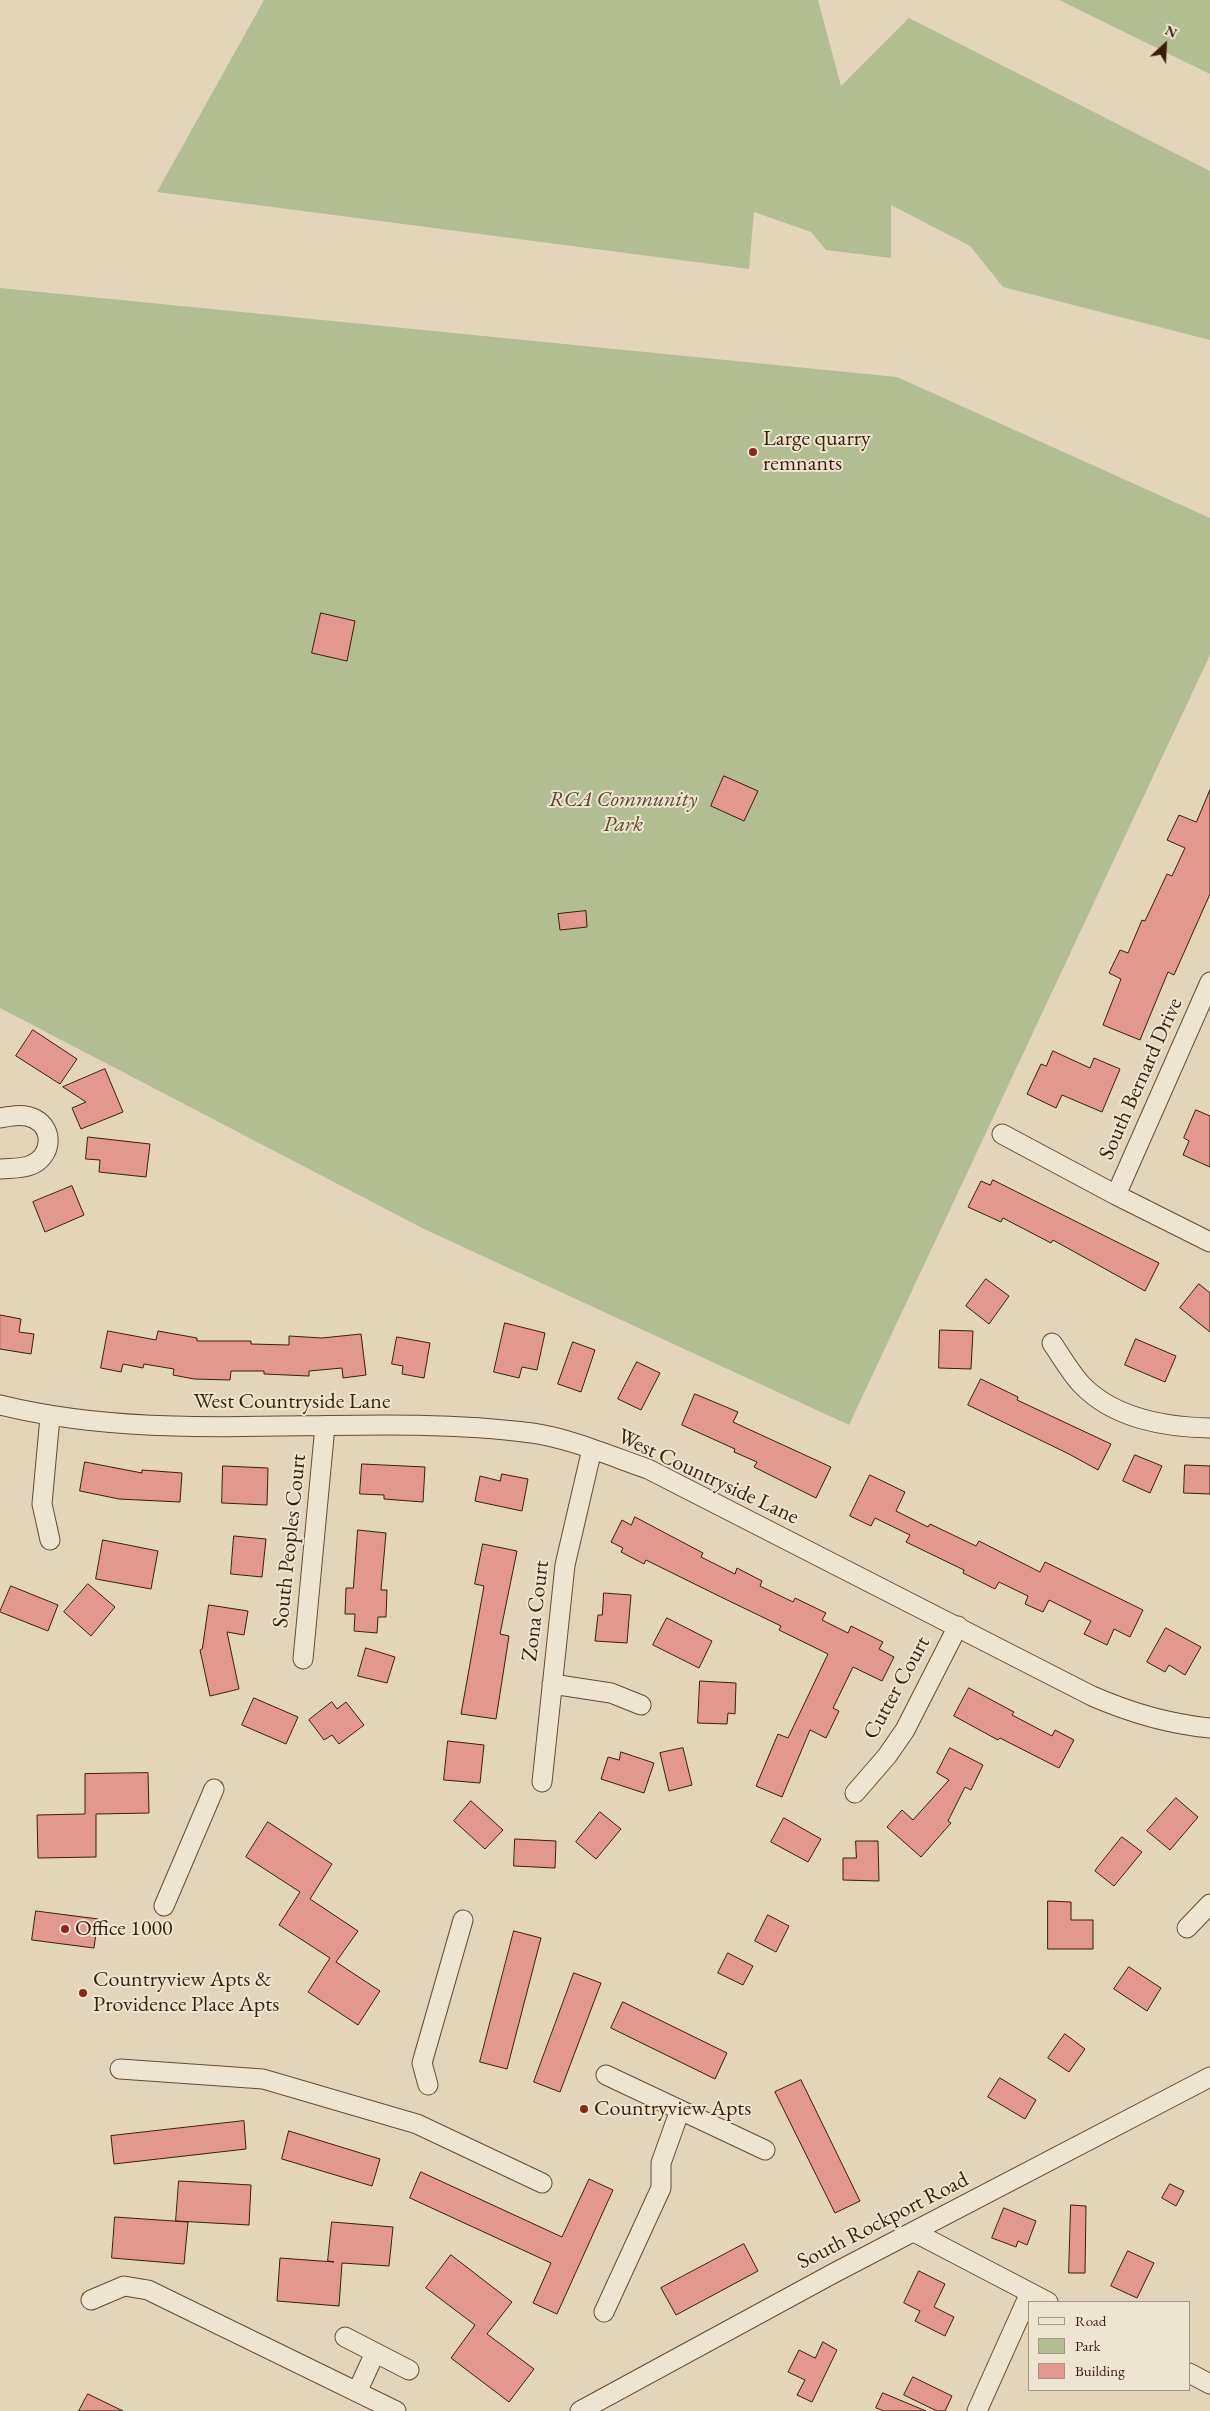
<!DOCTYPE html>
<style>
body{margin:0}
#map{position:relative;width:1210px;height:2411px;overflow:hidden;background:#e3d5ba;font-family:"EB Garamond",serif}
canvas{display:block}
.legend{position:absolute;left:1028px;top:2301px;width:162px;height:90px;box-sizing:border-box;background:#ede4d2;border:1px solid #a6957f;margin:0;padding:6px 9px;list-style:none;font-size:15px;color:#3b1f03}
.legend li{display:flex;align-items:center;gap:10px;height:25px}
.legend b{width:25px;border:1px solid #a6957f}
.north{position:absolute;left:1140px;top:20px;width:50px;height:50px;-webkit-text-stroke:4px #ede4d2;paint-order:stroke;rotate:25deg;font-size:14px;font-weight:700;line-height:20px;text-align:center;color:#3b1f03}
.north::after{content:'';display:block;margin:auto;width:18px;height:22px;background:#3b1f03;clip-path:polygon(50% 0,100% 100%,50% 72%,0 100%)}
</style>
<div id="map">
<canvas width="1210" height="2411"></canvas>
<ul class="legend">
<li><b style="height:6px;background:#ede4d2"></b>Road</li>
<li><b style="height:14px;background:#b2be91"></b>Park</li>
<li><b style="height:14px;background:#e2988f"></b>Building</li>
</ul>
<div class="north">N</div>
</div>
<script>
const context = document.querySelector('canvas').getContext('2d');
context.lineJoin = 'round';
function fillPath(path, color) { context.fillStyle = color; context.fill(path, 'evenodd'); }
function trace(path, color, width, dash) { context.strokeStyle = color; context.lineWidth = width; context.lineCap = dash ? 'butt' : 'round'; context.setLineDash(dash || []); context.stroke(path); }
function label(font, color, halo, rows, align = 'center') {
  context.font = font + ' "EB Garamond",serif'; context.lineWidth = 4; context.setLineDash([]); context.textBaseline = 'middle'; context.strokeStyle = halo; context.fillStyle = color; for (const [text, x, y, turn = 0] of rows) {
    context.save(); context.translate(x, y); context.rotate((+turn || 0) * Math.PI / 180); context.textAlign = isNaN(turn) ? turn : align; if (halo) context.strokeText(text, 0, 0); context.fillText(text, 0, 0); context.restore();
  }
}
fillPath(new Path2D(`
 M264,0H818L841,86L909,18L1210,171V340L1003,287L970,246L891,205V258L826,250L811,232L754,212L749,269L157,192Z
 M1059,0H1210V74Z
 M0,288L897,377L1210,518V655L849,1425L424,1229L0,1008Z`), '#b2be91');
const building = new Path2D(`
 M321,613L355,621L347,661L312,653Z
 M724,776L758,791L744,821L711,806Z
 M1210,790V894L1174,975L1168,972L1140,1040L1103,1025L1121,979L1109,973L1120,950L1128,953L1142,920L1145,921L1167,874L1172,876L1185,848L1167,840L1179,815L1196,822Z
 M586,911L587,927L560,930L558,914Z
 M33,1030L77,1059L60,1084L16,1056Z
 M1053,1051L1090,1068L1094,1058L1120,1069L1102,1112L1062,1095L1056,1108L1027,1094L1041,1064L1046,1066Z
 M105,1069L123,1112L81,1129L72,1108L86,1102L63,1087Z
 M1196,1110L1210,1116V1167L1183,1155L1189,1141L1184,1138Z
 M88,1137L150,1144L146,1177L99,1172L100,1160L86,1159Z
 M993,1180L1159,1263L1145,1291L1053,1240L1051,1243L1003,1218L1001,1222L968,1207L981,1181L990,1185Z
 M72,1186L84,1215L45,1232L33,1202Z
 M986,1279L1009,1296L989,1324L966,1306Z
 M1199,1284L1210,1293V1332L1180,1308Z
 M0,1315L21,1319L19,1332L34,1334L31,1354L0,1349Z
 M505,1323L545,1333L537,1370L522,1367L519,1378L494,1372Z
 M940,1330L973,1331L971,1369L939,1368Z
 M108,1331L156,1340L158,1331L197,1338V1341H251V1344L289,1345V1336L322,1338L361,1334L366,1375L343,1378L342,1368L309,1371V1376L264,1374V1371H231L230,1380L194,1379L173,1375L174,1369L144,1364L143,1368L123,1364L121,1372L101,1368Z
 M397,1337L430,1343L424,1378L402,1374L403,1366L392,1364Z
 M1136,1339L1176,1356L1165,1382L1125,1365Z
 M573,1342L595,1350L581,1392L558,1384Z
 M637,1362L660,1373L641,1410L618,1399Z
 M981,1379L1018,1397L1017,1400L1111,1444L1098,1470L1069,1454L968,1405Z
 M695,1394L738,1412L733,1422L831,1467L816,1498L754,1467L757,1462L734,1452L735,1449L682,1425Z
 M1135,1455L1162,1466L1150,1493L1123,1481Z
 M85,1462L142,1473V1470L182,1473L180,1502L119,1499L80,1491Z
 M362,1464L425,1467L423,1502L384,1499V1495L360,1494Z
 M1185,1465L1210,1466V1494L1184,1493Z
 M223,1466L268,1468L267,1505L222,1503Z
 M502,1474L528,1479L522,1511L475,1501L480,1476L500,1481Z
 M870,1475L905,1492L896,1511L928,1527L930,1524L976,1546L979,1541L1040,1572L1045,1562L1143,1610L1130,1637L1114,1629L1107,1645L1084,1634L1091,1621L1049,1600L1043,1612L1025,1604L1028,1596L999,1582L995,1589L963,1573L964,1570L906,1542L910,1535L875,1518L871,1526L850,1516Z
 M635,1517L703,1553L701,1557L735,1574L737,1568L762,1581L760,1586L793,1602L795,1598L826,1613L822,1620L848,1633L851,1626L883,1642L879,1649L894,1657L882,1681L853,1667L833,1708L839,1711L826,1738L810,1730L782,1797L756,1786L778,1734L788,1738L828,1654L779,1630L781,1626L723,1598L646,1560L644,1564L621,1552L623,1548L611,1542L622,1520L631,1525Z
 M358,1530L386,1533L381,1590H387L386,1617H378L377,1633L354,1631L355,1614H345L346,1588H353Z
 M234,1536L266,1539L262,1577L231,1574Z
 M103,1540L158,1551L151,1589L96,1579Z
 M483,1544L517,1551L500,1634L509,1636L496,1719L461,1714L484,1586L475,1584Z
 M88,1584L115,1607L91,1636L64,1612Z
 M11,1586L58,1605L48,1631L0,1612Z
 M604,1593L631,1595L627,1643L595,1641L598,1615H602Z
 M209,1605L248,1611L244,1635L227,1632L239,1689L210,1696L200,1650L202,1649Z
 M667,1618L712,1641L699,1668L653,1645Z
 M1166,1628L1201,1647L1185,1675L1169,1665L1165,1672L1147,1662Z
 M366,1648L395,1657L387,1683L358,1676Z
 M700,1681L736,1683L735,1714L728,1713L727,1724L698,1723Z
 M969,1688L1014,1712L1012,1715L1052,1736L1055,1730L1074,1740L1059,1768L1000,1738L998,1740L954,1716Z
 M254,1698L298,1717L286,1744L242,1725Z
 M332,1702L337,1709L346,1702L364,1725L339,1744L332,1735L324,1740L309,1720Z
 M448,1741L484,1745L480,1783L444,1780Z
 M683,1748L692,1785L669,1791L660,1753Z
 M950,1748L983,1765L971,1790L965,1787L948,1821L951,1823L921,1857L887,1827L902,1810L913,1820L949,1780L937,1773Z
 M621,1752L654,1763L644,1793L601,1779L608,1757L619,1760Z
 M148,1773L149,1813L96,1814V1857L38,1858L37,1815L85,1814V1774Z
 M1176,1798L1198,1817L1170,1850L1147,1831Z
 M471,1801L503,1830L485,1849L454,1821Z
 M600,1812L621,1829L596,1859L576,1842Z
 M784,1818L821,1839L808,1862L771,1842Z
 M268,1822L332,1864L310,1899L358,1931L336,1962L380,1991L358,2025L308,1992L330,1958L279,1925L300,1892L246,1857Z
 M1122,1837L1142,1852L1114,1886L1095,1871Z
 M515,1839L556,1841L555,1868L514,1866Z
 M856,1841H878L879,1881L843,1880V1858H856Z
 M1048,1901L1071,1902V1920H1093V1949H1048Z
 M36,1911L98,1919L94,1948L32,1940Z
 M768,1915L789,1926L776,1952L755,1941Z
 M514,1931L541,1938L507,2069L480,2062Z
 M728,1953L753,1966L743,1985L718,1973Z
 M1129,1967L1161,1988L1147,2011L1114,1989Z
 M574,1973L601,1983L560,2092L534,2082Z
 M623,2002L727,2053L715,2079L611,2028Z
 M1065,2034L1085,2049L1069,2072L1048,2058Z
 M1000,2078L1036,2100L1025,2119L988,2097Z
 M801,2080L860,2201L835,2213L775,2092Z
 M244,2121L246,2149L114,2164L111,2136Z
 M289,2131L380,2159L372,2186L282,2159Z
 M421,2172L562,2237L589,2179L613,2190L557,2314L533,2303L551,2263L410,2198Z
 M179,2181L251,2185L249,2225L176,2221Z
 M1170,2184L1184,2191L1176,2206L1162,2198Z
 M1071,2205L1086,2206L1085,2273H1069Z
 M1004,2208L1036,2221L1027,2245L1018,2241L1016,2247L992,2238Z
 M115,2217L188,2222L184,2264L112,2258Z
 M332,2222L393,2227L389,2266L342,2263L339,2306L277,2301L280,2258L334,2262L328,2261Z
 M744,2244L758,2271L676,2315L661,2288Z
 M1128,2251L1154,2263L1137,2298L1111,2286Z
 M451,2255L512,2302L487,2334L534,2369L509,2402L451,2358L475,2325L426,2288Z
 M919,2271L945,2284L934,2307L954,2317L945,2336L915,2321L920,2311L904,2303Z
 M823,2342L837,2350L812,2402L797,2395L805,2380L788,2372L799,2350L815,2358Z
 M913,2377L952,2396L945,2411H937L904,2395Z
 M883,2393L926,2411H884L876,2408Z
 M88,2394L123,2411H79Z`);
fillPath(building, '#e2988f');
trace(building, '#3b1f03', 1);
const minor = new Path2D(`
 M0,1118C11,1116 24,1113 35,1119C55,1130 51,1157 31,1165C22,1169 10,1168 0,1169
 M1002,1134L1116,1195L1210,1242
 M1116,1195L1210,982
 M1052,1343C1061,1356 1070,1372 1081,1384C1114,1419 1165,1427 1210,1428
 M0,1405C175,1448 356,1410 532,1433C569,1438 613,1457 648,1469L1092,1696C1131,1713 1168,1724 1210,1728
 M50,1417L42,1504L50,1540
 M303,1659L325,1426
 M552,1684L611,1693L641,1705
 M542,1782L565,1565L592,1449
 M855,1793L887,1756L905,1730L958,1626
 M164,1906L214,1789
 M1187,1928L1210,1904
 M120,2069L263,2079L417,2124L542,2183
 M606,2075L765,2150
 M428,2085L422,2063L463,1920
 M914,2232L1048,2302
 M91,2300L124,2286L148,2290L396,2411
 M604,2312L661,2188V2163L680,2110
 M345,2337L409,2370
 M1189,2373L1210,2384
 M357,2392L375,2353
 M580,2411L834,2273L1210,2077
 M977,2411L1030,2293`);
trace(minor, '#654c31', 21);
trace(minor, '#ede4d2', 19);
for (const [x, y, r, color] of [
 [753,452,5,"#8f2418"],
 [65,1929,5,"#8f2418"],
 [83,1993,5,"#8f2418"],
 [584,2109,5,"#8f2418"]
]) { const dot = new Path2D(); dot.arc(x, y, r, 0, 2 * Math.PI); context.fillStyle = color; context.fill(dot); trace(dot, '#ede4d2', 2); }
label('22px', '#3b1f03', '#ede4d2', [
 ["Large quarry",763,439],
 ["remnants",763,464],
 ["Office 1000",75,1929],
 ["Countryview Apts &",93,1980],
 ["Providence Place Apts",93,2005],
 ["Countryview Apts",594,2109]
], 'left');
label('italic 22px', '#594726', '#ede4d2', [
 ["RCA Community",623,800],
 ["Park",623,825]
]);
label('22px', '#3b1f03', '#ede4d2', [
 ["South Bernard Drive",1141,1079,-66],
 ["West Countryside Lane",292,1402],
 ["West Countryside Lane",708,1477,25],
 ["South Peoples Court",290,1541,-84],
 ["Zona Court",536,1611,-83],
 ["Cutter Court",897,1688,-61],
 ["South Rockport Road",883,2221,-27]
]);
</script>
